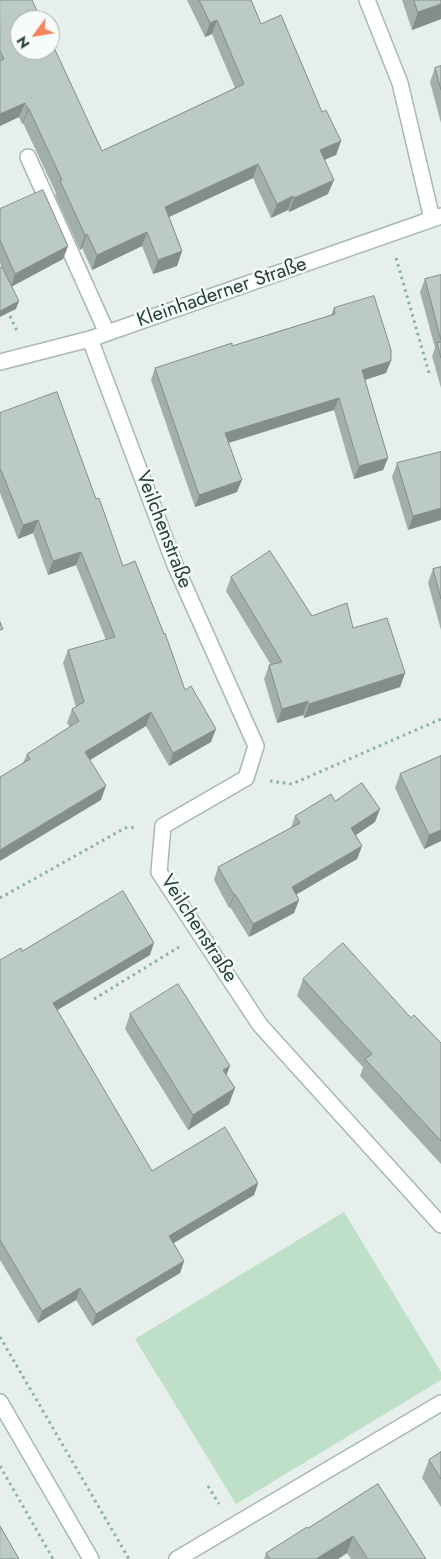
<!DOCTYPE html>
<meta charset="utf-8">
<style>
body{margin:0}
#map{position:relative;width:441px;height:1559px;overflow:hidden;background:#e6efeb;font-family:Jost,sans-serif}
canvas{display:block}
.north{position:absolute;left:10px;top:10px;width:50px;height:50px;box-sizing:border-box;background:#f7fbf9;border:1px solid #a3b1ad;border-radius:50%;rotate:238deg;font-size:14px;font-weight:700;line-height:20px;text-align:center;color:#24423a}
.north::after{content:'';display:block;margin:auto;width:18px;height:22px;background:#f4845f;clip-path:polygon(50% 0,100% 100%,50% 72%,0 100%)}
</style>
<div id="map">
<canvas width="441" height="1559"></canvas>
<div class="north">N</div>
</div>
<script>
const context = document.querySelector('canvas').getContext('2d');
context.lineJoin = 'round';
function fillPath(path, color) { context.fillStyle = color; context.fill(path, 'evenodd'); }
function trace(path, color, width, dash) { context.strokeStyle = color; context.lineWidth = width; context.lineCap = dash ? 'butt' : 'round'; context.setLineDash(dash || []); context.stroke(path); }
function label(font, color, halo, rows, align = 'center') {
  context.font = font + ' Jost,sans-serif'; context.lineWidth = 5; context.setLineDash([]); context.textBaseline = 'middle'; context.strokeStyle = halo; context.fillStyle = color; for (const [text, x, y, turn = 0] of rows) {
    context.save(); context.translate(x, y); context.rotate((+turn || 0) * Math.PI / 180); context.textAlign = isNaN(turn) ? turn : align; if (halo) context.strokeText(text, 0, 0); context.fillText(text, 0, 0); context.restore();
  }
}
fillPath(new Path2D(`
 M344,1212L441,1372V1380L236,1504L135,1339Z`), '#bfe0c8');
const lane = new Path2D(`
 M28,157L107,333
 M177,1559L441,1403`);
const street = new Path2D(`
 M367,0L400,83L432,219
 M90,339L175,565L256,746L246,778L163,826L159,872L260,1025L441,1225
 M0,362L90,339L441,216`);
const secondary = new Path2D(`
 M0,1402L91,1559`);
trace(lane, '#a8b8b2', 18);
trace(street, '#a8b8b2', 18);
trace(secondary, '#a4bbb3', 18);
trace(new Path2D(`
 M396,258L429,373
 M10,316L17,331
 M270,781L292,784L441,719
 M0,898L125,828L137,827
 M94,999L179,947
 M0,1337L129,1559
 M0,1466L53,1559
 M208,1486L219,1504`), '#86b3a5', 3, [2.5, 4]);
trace(lane, '#fff', 15);
trace(street, '#fff', 15);
trace(secondary, '#fff', 15);
fillPath(new Path2D(`
 M0,0L102,151L235,88L212,34L205,37L187,0H251L261,24L322,112L341,141L336,155L324,160L328,194L289,212L288,210L271,218L253,178L169,217L182,251L177,266L153,274L142,246L92,270L82,248L80,250L55,195L56,193L23,123L22,124L19,117L0,126Z
 M402,0H441V19L412,30Z
 M441,66V123L430,82L435,68Z
 M0,209L68,246L63,259L12,286L16,309L0,263Z
 M441,275V388L432,356L435,348L420,292L425,279Z
 M334,308L386,373L365,380L388,458L383,470L354,479L334,410L229,443L237,492L195,507L151,380L155,368L232,346L331,315Z
 M0,413L96,499L123,566L211,742L169,766L146,726L90,760L101,800L23,763L27,754L70,727L67,723L72,709L76,707L63,663L68,650L106,640L76,565L48,575L33,533L18,539L0,493Z
 M441,452L408,530L392,477L397,463Z
 M441,567V630L428,583L433,569Z
 M231,577L312,616L353,628L405,673L400,687L304,718L303,715L277,723L264,679L269,665H271L226,591Z
 M441,756V841L424,849L395,788L400,774Z
 M335,801L375,822L356,835L362,846L357,859L296,894L294,913L249,937L230,907L229,908L214,880L218,867L291,828L295,816Z
 M22,951L150,955L57,1010L152,1171L258,1183L254,1195L174,1243L184,1261L180,1273L92,1326L76,1300L38,1323L0,1260V960Z
 M303,979L411,1018L441,1043V1164L360,1076L363,1067L297,996Z
 M130,1014L226,1075L229,1104L188,1130L125,1029Z
 M441,1452V1507L422,1478L429,1460Z
 M378,1484L426,1559H351L347,1553L338,1559H264L266,1553L308,1528Z`), '#a1aea9');
fillPath(new Path2D(`
 M441,4V19L412,30L418,12Z
 M217,20L212,34L205,37L210,23Z
 M25,103L19,117L0,126V114Z
 M28,109H29L23,123L22,124Z
 M341,141L336,155L315,164L320,150Z
 M258,164L253,178L160,221L165,207Z
 M334,180L328,194L289,212L294,198Z
 M293,196L288,210L271,218L277,204Z
 M147,232L142,246L92,270L97,255Z
 M87,234L82,248L80,250L85,235Z
 M68,246L63,259L11,287L15,274Z
 M182,251L177,266L153,274L158,260Z
 M19,301L16,309L0,317V311Z
 M391,361L386,373L358,382L362,370Z
 M339,398L334,410L221,445L225,433Z
 M388,458L383,470L354,479L359,466Z
 M242,480L237,492L195,507L199,495Z
 M441,508V520L408,530L413,516Z
 M38,520L33,533L18,539L23,525Z
 M81,552L76,565L48,575L53,561Z
 M405,673L400,687L304,718L309,704Z
 M308,701L303,715L277,723L282,709Z
 M151,712L146,726L80,766L85,752Z
 M216,729L211,742L169,766L173,753Z
 M106,786L101,800L0,861V850Z
 M380,809L375,822L347,841L351,828Z
 M441,830V841L424,849L429,835Z
 M362,846L357,859L287,900L292,887Z
 M235,894L230,907L229,908L234,895Z
 M299,900L294,913L249,937L253,924Z
 M154,943L150,955L49,1015L53,1003Z
 M230,1066L224,1081L223,1070Z
 M235,1088L229,1104L188,1130L193,1115Z
 M258,1183L254,1195L165,1248L169,1236Z
 M184,1261L180,1273L92,1326L96,1314Z
 M80,1288L76,1300L38,1323L42,1311Z
 M353,1536L347,1553L338,1559H316Z`), '#838d89');
const building = new Path2D(`
 M0,0H32L41,20H20V50H50V39L102,151L244,84L217,20L210,23L199,0H251L261,24L281,15L322,112L326,110L341,141L320,150L334,180L294,198L293,196L277,204L258,164L165,207L182,251L158,260L147,232L97,255L87,234L85,235L60,181L62,180L29,109H28L25,103L0,114V61L4,59L0,51Z
 M414,0H441V4L418,12Z
 M441,66V90L435,68Z
 M43,190L68,246L15,274L0,240V209Z
 M2,267L19,301L0,311V268Z
 M441,275V340L425,279Z
 M374,296L391,350V361L362,370L388,458L359,466L339,398L225,433L242,480L199,495L155,368L232,343V346L335,314L334,308Z
 M441,342V358L437,343Z
 M57,392L96,499L99,498L123,566L135,561L164,634L165,633L185,690L191,686L216,729L173,753L151,712L85,752L106,786L0,850V777L30,759L27,754L79,721L72,709L84,702L68,650L115,637L81,552L53,561L38,520L23,525L1,470H0V413Z
 M441,452V508L413,516L397,463Z
 M270,551L312,616L347,603L353,628L387,618L405,673L309,704L308,701L282,709L269,665L282,662L231,577Z
 M441,567V599L433,569Z
 M0,622L3,629L0,630Z
 M441,756V830L429,835L400,774Z
 M362,783L380,809L351,828L362,846L292,887L299,900L253,924L235,894L234,895L218,867L300,823L295,816L331,794L335,801Z
 M123,891L154,943L53,1003L152,1171L225,1127L258,1183L169,1236L184,1261L96,1314L80,1288L42,1311L0,1240V960L21,948L22,951Z
 M343,943L411,1018L414,1015L441,1043V1141L365,1059L372,1054L303,979Z
 M178,984L230,1066L223,1070L235,1088L193,1115L130,1014Z
 M441,1452V1479L429,1460Z
 M378,1484L426,1559H368L353,1536L316,1559H270L266,1553L307,1527L308,1528Z
 M0,1526L19,1559H0Z`);
fillPath(building, '#bbcac4');
trace(building, '#838d89', 1);
label('20px', '#24423a', '#f7fbf9', [
 ["Kleinhaderner Straße",222,293,-19],
 ["Veilchenstraße",163,530,69],
 ["Veilchenstraße",198,929,57]
]);
</script>
